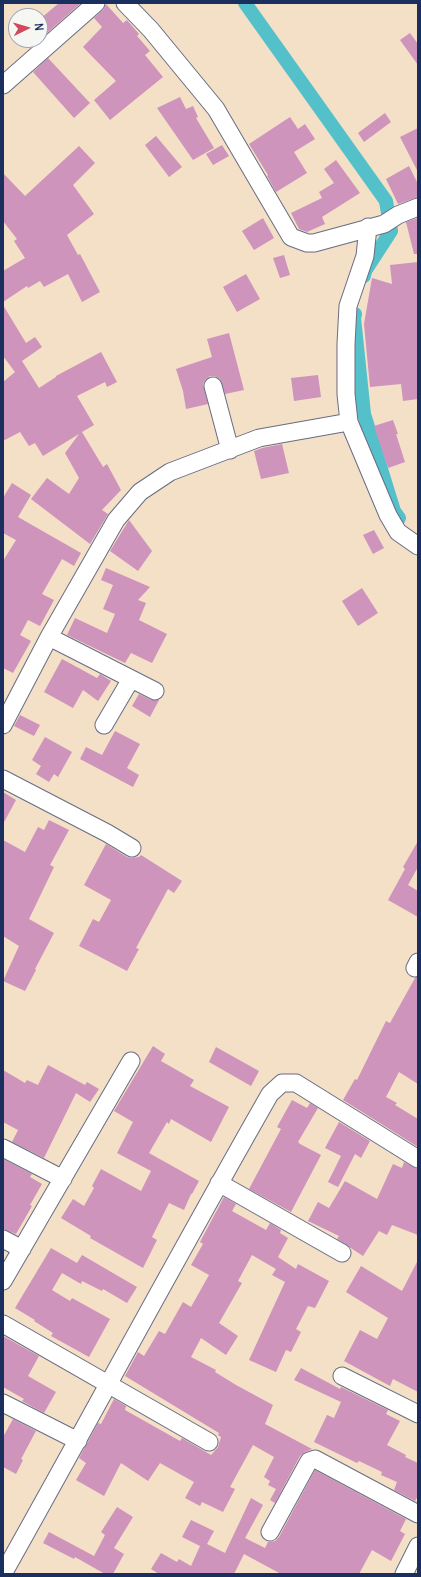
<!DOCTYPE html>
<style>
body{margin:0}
#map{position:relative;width:421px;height:1577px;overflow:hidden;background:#f4dfc7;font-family:Delius,sans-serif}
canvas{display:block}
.frame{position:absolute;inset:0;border:4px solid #1b2f5e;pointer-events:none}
.north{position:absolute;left:8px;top:8px;width:40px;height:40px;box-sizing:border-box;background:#f6f6f2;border:1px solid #9ea6b7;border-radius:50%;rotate:85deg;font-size:11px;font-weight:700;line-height:16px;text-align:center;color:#1b2f5e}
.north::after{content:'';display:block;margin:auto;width:14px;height:18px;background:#d1495b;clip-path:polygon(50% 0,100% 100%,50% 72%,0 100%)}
</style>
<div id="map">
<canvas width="421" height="1577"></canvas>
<div class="frame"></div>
<div class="north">N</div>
</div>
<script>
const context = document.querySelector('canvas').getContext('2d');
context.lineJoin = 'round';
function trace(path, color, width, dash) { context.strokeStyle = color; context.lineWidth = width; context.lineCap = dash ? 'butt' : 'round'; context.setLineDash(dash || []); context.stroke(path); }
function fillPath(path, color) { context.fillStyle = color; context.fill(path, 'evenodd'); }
trace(new Path2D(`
 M245,3L386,201L391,231L365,271L364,276
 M355,314L354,318L364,414L394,511L399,518`), '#53c0ca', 14);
fillPath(new Path2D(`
 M59,3H81L40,39V19Z
 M106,4L123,23L127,20L139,34L137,36L150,51L145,55L163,77L110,120L94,100L116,81L83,47L102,27L94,18L103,10Z
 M410,33L418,44V65L400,40Z
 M48,58L90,103L74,118L33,72Z
 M180,97L186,109L193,106L198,117L196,118L214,148L193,160L157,108Z
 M385,113L391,122L364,142L358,133Z
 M290,117L298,129L305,124L315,139L294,152L307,173L276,192L267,176L268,175L249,144Z
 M418,128V172L400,137Z
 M156,136L182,167L169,177L145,145Z
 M222,145L229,156L213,165L206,154Z
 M79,146L95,163L73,185L94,214L67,235L78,255L80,254L100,292L82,302L68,274L44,287L40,281L28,288L27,286L3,302V271L25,258L14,241L17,239L3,221V173L25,196Z
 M336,160L360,193L322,217L325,224L307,232L299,229L291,213L322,198L319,192L334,183L324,169Z
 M409,166L418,184V197L398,204L386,179Z
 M263,218L274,238L254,250L242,231Z
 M418,218V254H414L406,222Z
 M284,255L290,275L280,278L273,258Z
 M418,262V399L403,401L401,384L370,387L364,324L372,278L392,284L390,265Z
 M246,274L260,299L237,312L223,287Z
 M3,305L26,343L35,337L42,347L22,361L39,388L56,377V376L101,352L117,382L107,387L105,382L77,396L94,425L82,432L103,467L107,464L121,490L102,510L108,514L90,544L31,499L47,478L69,494L79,478L65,453L79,434L43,456L35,443L29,446L20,432L3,441V382L15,372L3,356Z
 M229,333L244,390L225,394L220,379L215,376H210L206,379L203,384L208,404L186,409L183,391L176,369L212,357L207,339Z
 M318,375L321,397L294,401L291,378Z
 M393,420L398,434H396L405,462L388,468L374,426Z
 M282,444L289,473L261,479L254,451L262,448Z
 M12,483L31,495L18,517L81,553L74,566L62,559L42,594L54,600L40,626L28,620L20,635L31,641L13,673L3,668V561L16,540L3,533V498Z
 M129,520L152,551L138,571L110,551Z
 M374,530L384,548L373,554L363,535Z
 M106,568L150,587L138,600L146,603L139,620L167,634L152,663L131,653L125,663L67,635L75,618L107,633L115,614L103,609L113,585L101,580Z
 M362,588L378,613L358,626L342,601Z
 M62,659L97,678L100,674L111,681L98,701L83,690L73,708L44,692Z
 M139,694L151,700H159L150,717L132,706Z
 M20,715L40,725L34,736L14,726Z
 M115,731L140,744L127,768L139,775L133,787L80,759L86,747L102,755Z
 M45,737L72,752L58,777L54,774L49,782L36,774L41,766L32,760Z
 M3,792L16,800L3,824Z
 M49,820L69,830L50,865L54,867L29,919L54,933L35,969L36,970L25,991L3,981L19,946L3,936V840L25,852L38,827L44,830Z
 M418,841V867L408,885L418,891V917L388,900L405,869L403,867Z
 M106,844L127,857L131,858L139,857L141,855L182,881L174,893L168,889L136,948L139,949L127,971L79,946L93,919L99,922L111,900L84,885Z
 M418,977V1084L399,1072L386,1097L397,1103L395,1105L418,1119V1147L343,1100L355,1079L357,1080L386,1021L390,1023L415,978Z
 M153,1046L165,1054L161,1061L194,1080L190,1086L229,1107L211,1142L171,1119L169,1124L167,1122L149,1153L199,1181L192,1194H191L184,1210L169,1203L152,1237L157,1240L143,1268L90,1238L91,1236L61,1218L73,1199L84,1206L94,1188L92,1186L101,1169L141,1191L151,1171L117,1153L133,1122L114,1111Z
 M216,1047L259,1071L251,1086L209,1062Z
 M48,1065L85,1085L87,1082L99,1089L90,1102L76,1093L44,1158L12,1142L18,1130L3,1122V1070L25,1083L27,1080L38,1085Z
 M292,1100L307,1108L310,1103L318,1108L298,1142L300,1144L321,1155L291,1212L249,1189L281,1129L277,1127Z
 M339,1122L370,1141L361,1158L355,1154L338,1187L328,1182L341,1156L325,1148Z
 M3,1159L32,1174L30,1177L42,1184L30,1205L32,1206L16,1234L3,1229Z
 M404,1162L418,1169V1235L392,1225L387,1235L379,1231L363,1256L337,1239L339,1236L308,1221L318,1202L329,1208L345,1181L377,1199L393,1164L402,1168Z
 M224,1197L236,1204L232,1211L266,1230L270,1223L281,1230L280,1233L288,1238L278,1257L296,1269L298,1264L329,1281L315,1308L308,1306L296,1329L301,1332L291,1352L286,1350L276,1372L249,1360L285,1282L272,1275L276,1269L252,1255L238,1281L242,1283L219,1323L238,1336L226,1355L201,1338L191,1357L216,1370L215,1372L236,1385L273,1405L265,1424L312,1449L305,1452L300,1456L275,1503L270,1500L276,1489L268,1485L270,1481L264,1477L274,1457L253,1445L230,1487L235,1489L223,1512L202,1502L200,1506L185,1498L194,1482L160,1463L148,1481L121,1463L104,1496L76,1480L86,1463L79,1458L98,1423L101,1424L114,1399L126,1406L125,1410L180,1441L182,1438L211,1455L218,1447L221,1437L218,1435L219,1433L125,1376L138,1352L144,1356L159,1331L165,1334L183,1302L191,1307L209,1275L191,1265L203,1244L200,1242Z
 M51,1248L77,1263L82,1255L137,1287L127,1303L103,1289L102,1291L82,1281L81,1284L62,1273L52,1290L70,1301L72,1298L110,1319L89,1357L51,1336L53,1333L34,1321L35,1320L15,1308Z
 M418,1260V1392L393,1379L390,1386L344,1361L360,1330L377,1339L388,1318L346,1292L361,1266L402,1291Z
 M3,1336L39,1356L28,1376L56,1392L44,1413L22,1401L24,1399L3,1387Z
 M301,1368L340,1389L341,1387L388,1410L386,1414L400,1421L387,1445L406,1455L405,1457L418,1463V1496L415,1501L394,1490L397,1482L381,1475L382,1472L359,1461L357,1463L314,1442L327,1415L334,1418L341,1402L294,1380Z
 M13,1419L36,1431L21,1459L23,1460L16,1474L3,1467V1437Z
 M315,1470L406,1519L400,1531L405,1534L391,1561L372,1550L359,1574H281L244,1554L234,1574H159L151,1569L161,1553L177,1562L179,1559L191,1566L200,1546L182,1537L191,1520L214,1531L207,1544L225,1553L251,1498L263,1505L245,1538L265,1548L268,1542L275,1541L279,1537Z
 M117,1507L133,1517L114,1548L124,1554L113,1574H105L75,1557L74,1559L43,1543L49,1532L94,1556L105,1535L101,1532Z`), '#ce94bb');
const minor = new Path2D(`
 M125,3L151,30L216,109L291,237L307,243H314L384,224L398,215L418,207
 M3,85L96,3
 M368,227L365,256L348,306L346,344V394L349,422L388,515L398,532L418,546
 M213,386L230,450
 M49,637L155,691
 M3,725L49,637L116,520L140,492L170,472L259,438L349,422
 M104,725L131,679
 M3,779L107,833L132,848
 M415,968L418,962
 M3,1148L63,1179
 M219,1183L342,1253
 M3,1239L22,1249
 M3,1281L131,1061
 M3,1324L209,1442
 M342,1376L418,1414
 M3,1403L78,1441
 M270,1532L309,1461L315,1459L418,1514
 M3,1574C93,1414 179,1253 270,1094L282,1083H296L418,1159
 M404,1574L418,1546`);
trace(minor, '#676d83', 19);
trace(minor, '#fff', 17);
</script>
